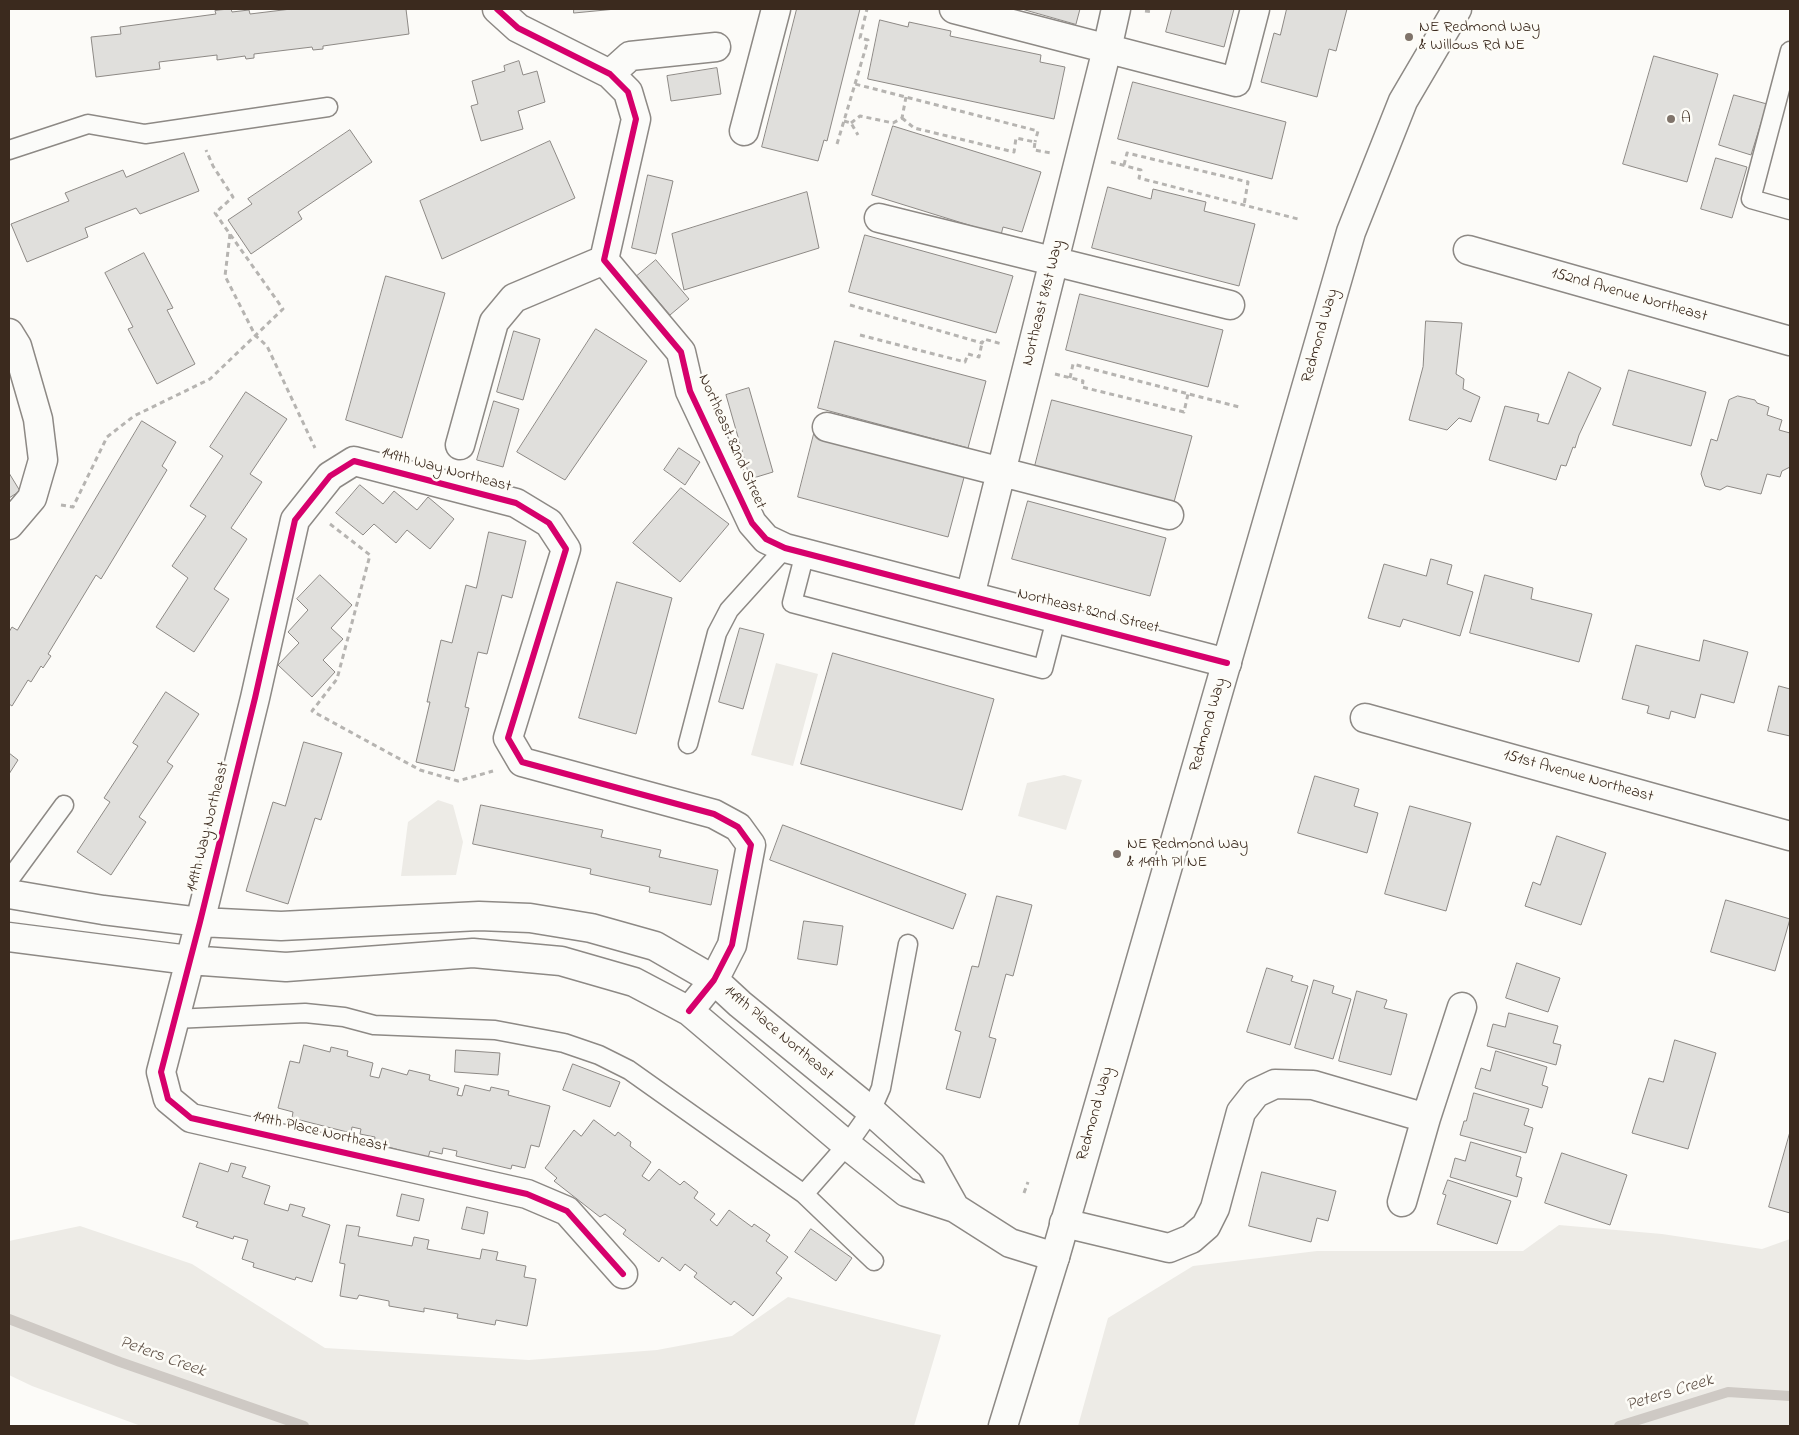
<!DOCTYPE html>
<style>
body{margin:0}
#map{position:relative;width:1799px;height:1435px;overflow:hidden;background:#fcfbf8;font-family:"Indie Flower",sans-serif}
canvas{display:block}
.frame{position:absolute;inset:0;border:10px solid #3b2a1e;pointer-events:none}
</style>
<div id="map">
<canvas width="1799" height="1435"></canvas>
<div class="frame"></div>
</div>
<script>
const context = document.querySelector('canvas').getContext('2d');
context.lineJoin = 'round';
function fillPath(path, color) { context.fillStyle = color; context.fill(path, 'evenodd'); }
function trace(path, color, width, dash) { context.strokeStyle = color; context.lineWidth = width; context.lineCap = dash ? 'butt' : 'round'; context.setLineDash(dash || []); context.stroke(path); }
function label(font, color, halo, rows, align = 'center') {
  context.font = font + ' "Indie Flower",sans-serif'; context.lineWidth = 5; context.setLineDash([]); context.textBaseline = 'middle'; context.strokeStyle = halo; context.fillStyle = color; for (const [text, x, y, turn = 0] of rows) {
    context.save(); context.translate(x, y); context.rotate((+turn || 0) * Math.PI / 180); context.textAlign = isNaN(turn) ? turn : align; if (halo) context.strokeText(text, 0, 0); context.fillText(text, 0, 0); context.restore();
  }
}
fillPath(new Path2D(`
 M776,663L818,674L793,766L751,755Z
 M1064,775L1082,780L1066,830L1018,816L1027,783Z
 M438,800L453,805L463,842L456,875L401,876L408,822Z
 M1559,1225L1662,1234L1762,1249L1790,1239V1426H1078L1108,1318L1193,1266L1317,1251H1523Z
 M80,1226L192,1264L325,1348L529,1360L657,1350L732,1336L788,1297L941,1335L914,1426H141L32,1386L9,1375V1241Z`), '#edebe6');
trace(new Path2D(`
 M9,1319L120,1362L304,1426
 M1619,1426L1728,1392L1790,1396`), '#cec9c4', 10);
const building = new Path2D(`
 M231,9L232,12L249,10L250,14L291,9H406L409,34L323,46V49L313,50L312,47L254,54V58L246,59L245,56L217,60V55L159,62L160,69L96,77L91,37L121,34L120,27L216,14L215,11Z
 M574,9H616L574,13Z
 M797,9H860L827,141L824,140L818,161L762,147Z
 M1022,9H1080L1076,24Z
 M1172,9H1234L1224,47L1166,32Z
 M1287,9H1347L1336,51L1329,49L1317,97L1261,82L1274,33L1280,35Z
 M880,20L908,27L909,22L951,31L950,36L1041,55L1040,62L1065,67L1054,119L868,79Z
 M1654,56L1718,74L1687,182L1623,164Z
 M519,61L523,75L537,71L545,102L518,111L523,129L481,141L471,106L478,104L472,81L505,71L504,66Z
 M717,68L721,94L671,101L667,76Z
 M1133,82L1286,122L1272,179L1118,139Z
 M1734,95L1767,104L1751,155L1719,145Z
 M893,126L1041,172L1022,232L1003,227L1001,235L872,195Z
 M350,130L372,162L298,212L302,219L251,254L228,220L252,204L248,199Z
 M550,141L575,198L442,259L420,201Z
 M184,153L199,191L140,214L136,208L85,228L88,237L27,262L11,224L69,201L65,193L123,170L126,177Z
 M1716,158L1747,167L1732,218L1701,209Z
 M648,175L673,181L656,254L632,248Z
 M1108,187L1151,199L1153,189L1206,202L1204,211L1255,224L1239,286L1092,248Z
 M807,192L819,248L684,290L672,234Z
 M865,235L1013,276L996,333L849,292Z
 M144,253L173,308L167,310L195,364L157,384L128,329L133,327L105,273Z
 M656,260L689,299L670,315L637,276Z
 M386,276L445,293L402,438L346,420Z
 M1080,294L1223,330L1208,387L1066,350Z
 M1426,321L1462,323L1456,374L1464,379L1463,389L1480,397L1471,422L1459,418L1447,430L1409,420L1423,367Z
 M596,329L647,361L565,480L517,452Z
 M514,331L540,339L523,400L497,392Z
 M835,341L986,381L968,448L818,408Z
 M1629,370L1706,392L1691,446L1613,425Z
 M1569,372L1601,388L1579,435L1575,448L1573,447L1566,466L1561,465L1556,480L1489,460L1505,406L1539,414L1537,421L1548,424Z
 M749,388L773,472L750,479L726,395Z
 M246,392L287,419L250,474L262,482L231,528L247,539L214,589L229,599L194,652L156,627L188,578L172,566L206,516L190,506L223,456L210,447Z
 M1738,396L1755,400L1757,403L1769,407L1767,415L1782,420L1779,430L1790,433V467L1782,471L1780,477L1767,474L1761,494L1727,486L1720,490L1705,486L1701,474L1711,439L1717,441L1729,400Z
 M1052,400L1192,436L1174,502L1035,466Z
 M494,401L519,409L503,467L477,460Z
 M142,421L176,442L162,466L167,470L101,579L96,575L48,654L51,656L43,668L41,666L31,682L28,680L12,706L9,704V632L12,627L17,630Z
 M815,430L966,470L948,537L798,497Z
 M679,448L700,462L685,485L664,470Z
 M9,473L20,491L9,498Z
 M360,485L383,504L394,491L417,510L428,497L454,519L430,549L407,530L396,543L374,524L363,535L336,513Z
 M681,488L729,524L680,582L633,543Z
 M1028,501L1166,538L1150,596L1012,559Z
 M489,532L526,541L512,598L502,595L487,654L478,652L465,707L469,708L454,771L416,762L430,702H427L441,640L452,643L466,585L476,588Z
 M1431,559L1452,565L1447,584L1473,592L1460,636L1403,619L1400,627L1368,618L1384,564L1426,576Z
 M320,575L352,605L331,628L343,639L323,660L335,672L312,697L278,665L299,643L288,632L308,610L297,599Z
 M1485,575L1533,588L1531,599L1592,614L1579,662L1470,633Z
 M617,582L672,598L636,734L579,718Z
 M740,628L764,634L743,709L719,702Z
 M1704,640L1748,652L1734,703L1701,694L1695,718L1671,711L1669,719L1647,713L1649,706L1622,699L1636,645L1699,661Z
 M833,653L994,699L962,810L801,764Z
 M1779,686L1790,689V736L1768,731Z
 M166,692L199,714L167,762L173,766L139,817L146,822L111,875L77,852L110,802L104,798L138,746L133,743Z
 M304,742L342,753L321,820L315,818L288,904L246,891L273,802L285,806Z
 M9,753L18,760L9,774Z
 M1315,776L1359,789L1354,806L1378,813L1367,853L1298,833Z
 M481,805L603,830L601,837L661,850L659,857L718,870L711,905L649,892L650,887L590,874L591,869L473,844Z
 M1410,806L1471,823L1446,911L1385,894Z
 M783,825L966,894L953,929L770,860Z
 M1557,836L1606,853L1581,925L1525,906L1533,882L1540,885Z
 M997,896L1032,905L1013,976L1006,974L989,1037L996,1039L980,1098L946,1089L961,1032L955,1030L972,966L978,967Z
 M1726,900L1790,919L1775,971L1711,952Z
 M804,921L843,926L837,965L798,959Z
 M1517,963L1560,978L1548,1012L1506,998Z
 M1267,968L1293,976L1291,981L1308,986L1290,1045L1247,1032Z
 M1314,980L1334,986L1332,993L1351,999L1333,1059L1295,1048Z
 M1357,991L1387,1000L1384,1008L1407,1014L1391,1075L1339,1061Z
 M1509,1013L1558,1026L1553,1043L1561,1045L1556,1065L1487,1046L1493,1024L1505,1027Z
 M1675,1040L1716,1053L1688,1149L1632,1133L1649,1078L1663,1082Z
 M304,1045L330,1052L331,1047L348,1051L347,1056L373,1063L370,1076L379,1078L382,1068L407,1075L409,1070L430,1075L429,1080L459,1088L457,1095L462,1096L465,1085L490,1091L491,1087L509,1091L508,1095L550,1106L539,1147L531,1145L525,1168L512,1165L511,1169L456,1156L457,1151L443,1148L442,1154L430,1151L428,1158L374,1143L375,1137L360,1134L361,1129L352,1127L351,1133L292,1118L293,1112L278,1108L290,1061L299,1063Z
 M456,1050L500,1053L498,1075L455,1072Z
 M1496,1051L1547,1067L1542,1085L1548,1087L1542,1108L1475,1088L1481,1068L1490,1071Z
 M573,1064L620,1082L610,1107L563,1090Z
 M1474,1093L1529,1109L1524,1125L1533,1128L1526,1153L1460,1135L1464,1121H1466Z
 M594,1120L615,1136L618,1132L631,1142L630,1146L651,1162L642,1176L649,1181L659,1169L680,1185L684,1181L698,1192L694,1198L715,1214L710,1220L717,1226L729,1210L752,1227L754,1224L770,1235L766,1241L788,1257L776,1273L782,1278L753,1316L734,1301L731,1305L694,1277L697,1273L685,1264L680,1271L662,1257L659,1262L623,1234L626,1230L605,1214L600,1217L554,1181L557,1178L545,1168L574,1130L581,1136Z
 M1790,1132V1213L1769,1207Z
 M1471,1142L1521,1157L1516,1176L1522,1178L1517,1197L1450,1177L1455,1158L1465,1161Z
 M1562,1153L1627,1175L1610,1225L1545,1203Z
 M200,1163L228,1172L231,1163L246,1167L242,1177L270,1186L264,1204L288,1211L290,1204L305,1208L302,1216L330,1225L312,1282L296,1277L295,1280L253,1267L254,1263L242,1259L248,1240L234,1236L233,1239L196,1227L198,1222L183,1217Z
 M1262,1172L1336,1191L1328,1221L1317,1218L1311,1242L1249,1226Z
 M1448,1180L1511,1201L1497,1244L1437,1224L1446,1195L1443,1194Z
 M402,1194L424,1199L419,1221L397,1216Z
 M467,1207L488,1212L484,1234L462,1229Z
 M347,1225L360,1227L358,1236L412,1246L414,1237L429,1240L427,1249L480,1259L482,1249L498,1252L496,1260L526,1266L524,1277L536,1279L527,1326L496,1320L495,1325L457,1318L458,1314L424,1308V1312L389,1306V1301L359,1295L357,1299L340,1296L345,1264L340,1263Z
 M811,1229L852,1258L836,1281L795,1252Z`);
fillPath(building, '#e0dfdc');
trace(building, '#8d8985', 1);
const lane = new Path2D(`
 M1790,51L1751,199L1790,210
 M9,150L88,124L145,134L328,107
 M805,553L792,603L1043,669L1056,619
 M688,744L717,633L729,610L785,548
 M9,880L64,805
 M174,1019L305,1013L344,1017L374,1025L495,1030L564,1043L599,1055L629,1070L804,1194L847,1145L871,1111L881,1088L908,944
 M804,1194L874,1261`);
const street = new Path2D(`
 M497,9L518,28L610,74L628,92L636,119L604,260L681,352L690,391L752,523L766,539L785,548L1227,663
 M954,9L1236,82L1255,9
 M610,74L630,56L716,47
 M744,131L776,9
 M879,218L1230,305
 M1468,250L1790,341
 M9,333L17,346L38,419L43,460L32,498L9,525
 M827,427L1169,515
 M460,445L494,322L514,298L604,260
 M970,596L1107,49L1116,9
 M1365,718L1790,836
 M9,894L103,910L200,922L281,926L479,916L530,918L591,928L655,946L714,980L740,1004L871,1111L931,1165L955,1208
 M9,937L189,960L286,967L473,953L561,961L634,982L689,1011L847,1145L906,1192L955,1208L1010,1243L1055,1257
 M1402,1202L1426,1118
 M1064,1223L1169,1248L1191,1239L1206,1226L1215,1208L1241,1112L1256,1093L1275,1084L1313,1085L1426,1118L1462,1007
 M623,1274L567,1211L527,1194L191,1118L168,1099L161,1072L200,922L255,698L295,520L330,476L354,461L516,503L549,523L566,549L508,738L522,762L714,814L738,827L751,845L732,945L714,980L689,1011`);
const primary = new Path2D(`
 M1003,1426L1055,1257L1351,232L1403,101L1457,9`);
trace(lane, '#8d8985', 21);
trace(street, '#8d8985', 31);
trace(primary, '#8d8985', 31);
trace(new Path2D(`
 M1145,11L1153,12
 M855,84L868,40L860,38L867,9
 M902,118L914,128L1014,152L1016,138L1035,142L1034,150L1051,153
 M844,121L851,123L858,135
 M851,123L860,116L893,123L902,118L906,97
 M837,144L855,84L1038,131L1035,142
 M1111,162L1141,170L1139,178L1298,219
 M1124,165L1127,153L1248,182L1244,205
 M230,234L225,276L255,335L267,346L315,448
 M850,305L982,343L984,339L1002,344
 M860,335L965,362L968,354L979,357L982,343
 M1055,374L1083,381L1082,387L1184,412L1188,394
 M1070,378L1073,364L1239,407
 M61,505L73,507L107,437L134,416L210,379L283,309L215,213L233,197L213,166L206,150
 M330,524L370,555L337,679L312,711L420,770L458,781L493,771
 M1024,1193L1028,1182`), '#b6b4b1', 3, [5, 4]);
trace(lane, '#fbfbf9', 18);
trace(street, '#fbfbf9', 28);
trace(primary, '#fbfbf9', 28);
trace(new Path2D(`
 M497,9L518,28L610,74L628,92L636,119L604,260L681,352L690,391L752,523L766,539L785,548L1227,663
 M623,1274L567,1211L527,1194L191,1118L168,1099L161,1072L200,922L255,698L295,520L330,476L354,461L516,503L549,523L566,549L508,738L522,762L714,814L738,827L751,845L732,945L714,980L689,1011`), '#d6006c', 6);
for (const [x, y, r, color] of [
 [1409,37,5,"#7f736a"],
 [1671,119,5,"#7f736a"],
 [1117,854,5,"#7f736a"]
]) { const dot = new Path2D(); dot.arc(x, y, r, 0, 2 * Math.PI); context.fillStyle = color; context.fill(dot); trace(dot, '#fdfcf7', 2); }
label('16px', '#3b2a1e', '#fdfcf7', [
 ["NE Redmond Way",1419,28],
 ["& Willows Rd NE",1419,46],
 ["A",1681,119],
 ["NE Redmond Way",1127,845],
 ["& 149th Pl NE",1127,863]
], 'left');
label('16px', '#3b2a1e', '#fdfcf7', [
 ["152nd Avenue Northeast",1629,296,16],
 ["Northeast 81st Way",1044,303,-76],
 ["Redmond Way",1321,336,-74],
 ["Northeast 82nd Street",731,442,66],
 ["149th Way Northeast",446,471,15],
 ["Northeast 82nd Street",1088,612,14],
 ["Redmond Way",1209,725,-74],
 ["151st Avenue Northeast",1578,777,16],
 ["149th Way Northeast",209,827,-76],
 ["149th Place Northeast",778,1034,40],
 ["Redmond Way",1096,1114,-74],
 ["149th Place Northeast",320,1133,13]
]);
label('italic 18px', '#615349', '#fdfcf7', [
 ["Peters Creek",162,1358,20],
 ["Peters Creek",1670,1394,-17]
]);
</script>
